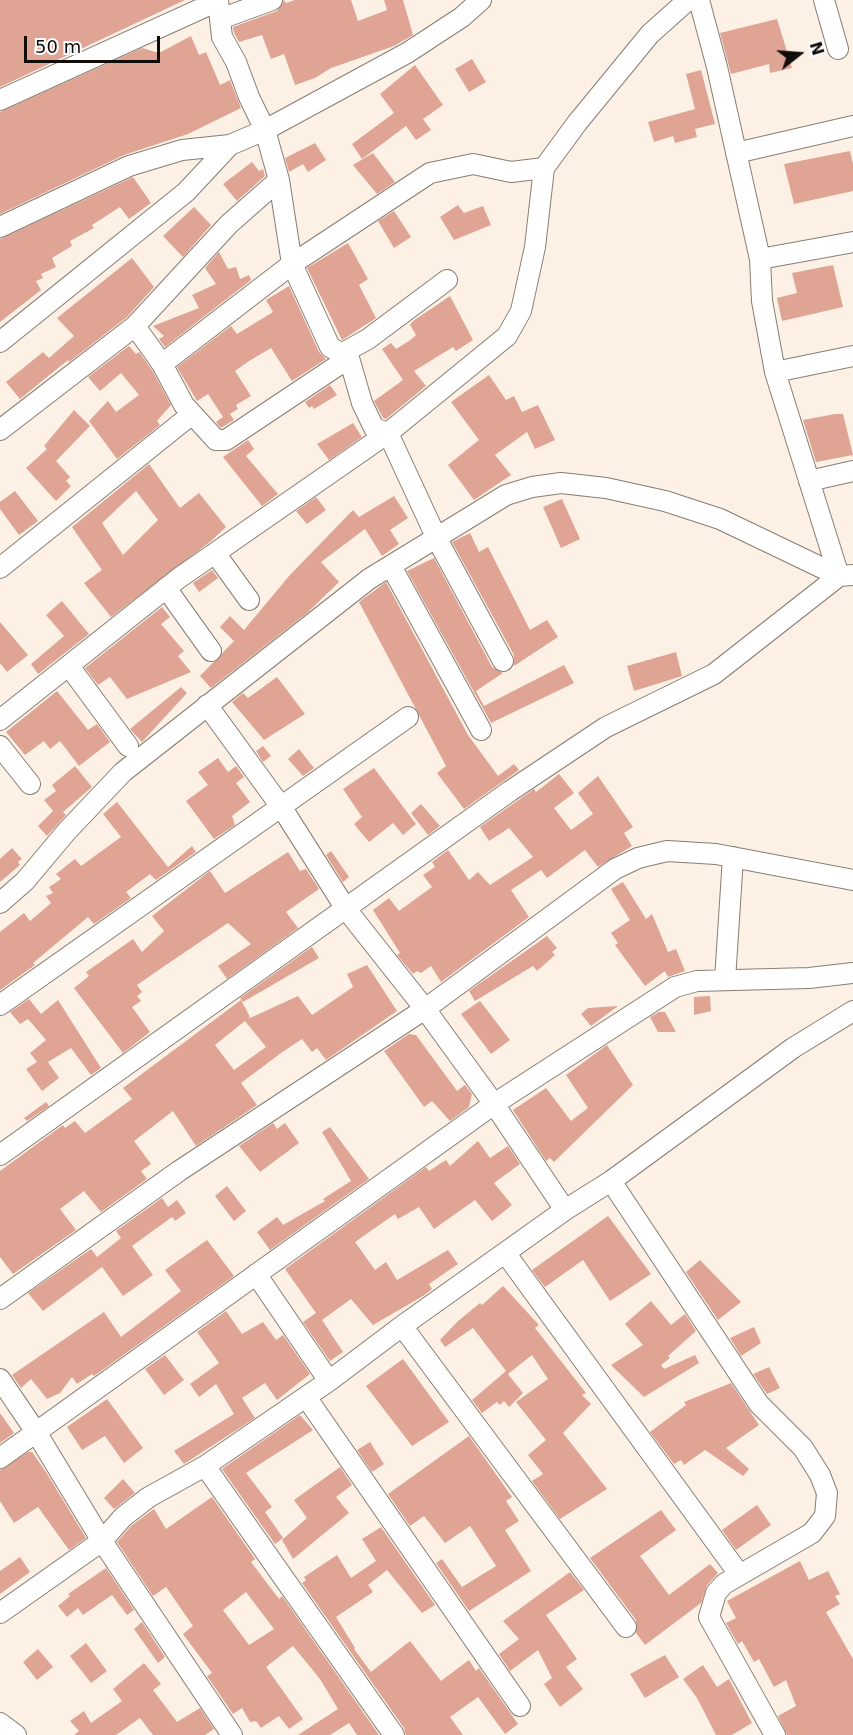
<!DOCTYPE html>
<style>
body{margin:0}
#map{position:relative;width:853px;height:1735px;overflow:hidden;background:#fdf1e6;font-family:"DejaVu Sans",sans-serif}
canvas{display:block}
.north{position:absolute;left:769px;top:24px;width:60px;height:60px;-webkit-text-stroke:4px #fff;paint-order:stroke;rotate:73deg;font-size:16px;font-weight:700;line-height:24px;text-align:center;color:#100c09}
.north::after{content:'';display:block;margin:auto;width:21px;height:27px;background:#100c09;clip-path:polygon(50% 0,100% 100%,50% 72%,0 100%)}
.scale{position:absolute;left:24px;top:36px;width:136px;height:27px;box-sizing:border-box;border:3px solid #100c09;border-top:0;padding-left:8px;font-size:18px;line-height:21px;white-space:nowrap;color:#100c09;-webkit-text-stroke:4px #fff;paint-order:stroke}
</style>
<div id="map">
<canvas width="853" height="1735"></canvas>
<div class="north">N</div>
<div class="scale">50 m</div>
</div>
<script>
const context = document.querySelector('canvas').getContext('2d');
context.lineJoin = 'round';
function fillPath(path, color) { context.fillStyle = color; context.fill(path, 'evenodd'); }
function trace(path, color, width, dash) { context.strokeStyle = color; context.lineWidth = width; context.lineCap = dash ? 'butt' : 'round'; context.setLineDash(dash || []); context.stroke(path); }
fillPath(new Path2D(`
 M0,0H185L0,87Z
 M284,0L286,3L295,0H351L358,21L387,10L384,0H403L413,35L394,46L331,68L315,78L295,85L284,54L271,59L262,35L239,42L234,33L233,27L277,11Z
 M777,19L792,68L770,73L769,64L731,74L720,33Z
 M191,36L199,55L206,52L220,85L230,80L241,108L188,134L124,155L0,214V112L142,48L159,53Z
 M472,59L486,82L469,92L455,69Z
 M415,65L443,105L423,119L431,130L416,140L406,126L362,159L352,144L394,113L380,94Z
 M701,70L715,124L695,129L697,137L675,143L673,136L654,142L648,122L695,109L686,74Z
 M315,143L326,160L308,172L303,164L289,172L285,158Z
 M850,151L853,164V191L794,204L784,164Z
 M373,153L395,182L377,194L353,165Z
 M252,162L259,171L263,169L265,176L237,201L223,184Z
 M133,177L151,203L129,219L120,207L92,225L94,228L70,241L72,246L52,258L56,267L41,274L43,278L36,281L41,290L0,322V239Z
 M458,205L464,213L483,206L491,225L454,240L440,217Z
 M194,207L211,225L183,257L163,236Z
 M394,211L411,237L394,248L378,221Z
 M348,243L368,279L359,285L376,318L342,340L307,268Z
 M219,252L228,269L236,267L240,279L249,275L251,280L165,347L159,339L164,336L153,326L199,308L192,295L216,284L205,268Z
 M132,258L154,287L127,317L69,362L68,360L20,399L6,382L43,352L49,358L74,336L57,318Z
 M833,265L843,307L782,321L777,298L797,293L792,273Z
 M289,286L319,352L326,359L292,381L271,348L249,361L235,371L251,396L236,405L238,409L230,414L234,420L221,428L216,422L223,417L208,394L197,401L177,367L231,326L237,334L273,312L266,300Z
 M450,296L473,340L456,351L453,347L414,371L426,386L386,419L383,418L374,401L403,380L382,349L391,343L396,349L409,341L416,335L410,325L413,321Z
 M129,346L136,354L139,352L152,370L171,405L157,421L160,425L117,459L89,421L108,401L116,412L139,395L121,373L100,391L88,377Z
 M489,375L506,400L514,396L522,412L538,405L555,440L535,449L527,432L495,455L511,475L474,500L448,465L479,440L451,402Z
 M330,385L337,395L314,409L312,406L309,408L305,402Z
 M74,410L90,426L56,461L70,477L66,481L71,486L56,501L26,468L47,449L44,446Z
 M835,414H843L853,455L816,462L803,420Z
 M353,423L362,437L329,460L317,444Z
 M248,440L254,449L246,456L278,494L262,506L223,457Z
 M149,464L180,508L199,493L226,527L211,541L111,617L84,583L102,570L72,527ZM136,491L158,520L123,555L102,523Z
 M15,491L38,521L19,535L0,509V502Z
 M394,496L408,518L390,530L399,544L382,556L365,529L321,562L339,582L307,613L211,688L200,676L234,641L220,627L230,616L244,630L289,576L353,510L359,517Z
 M316,497L326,510L307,524L296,511Z
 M562,499L580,539L561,548L543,507Z
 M470,533L479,552L488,547L530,630L547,620L558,637L514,666V655L452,542Z
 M434,558L492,667L503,673L476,691L484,706L564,665L574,683L491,723L407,571Z
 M212,570L218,578L199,592L193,583Z
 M386,582L468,735L498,776L514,764L519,770L464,809L437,773L446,766L359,602Z
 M62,601L89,634L38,674L31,664L64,636L46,615Z
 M162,607L170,617L161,624L184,651L178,656L191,672L127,699L110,677L98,685L85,668Z
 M0,622L28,655L7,672L0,663Z
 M676,652L682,676L634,691L627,666Z
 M277,677L305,714L264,740L232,702L243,693L248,698Z
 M181,687L187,693L142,742L130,729Z
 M57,691L88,730L97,724L110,742L79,766L60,741L50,749L44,741L25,755L6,732Z
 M263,746L271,756L263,762L256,751Z
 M299,749L314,768L303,776L288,759Z
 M218,758L228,772L236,766L244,777L236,783L250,802L232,816L235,825L214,839L186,801L208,785L198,772Z
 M75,766L92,787L63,812L66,815L47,836L38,826L53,811L44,800L56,791L52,785Z
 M374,768L416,824L403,835L393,823L369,842L354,824L362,817L343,789Z
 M559,774L574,793L554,808L571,830L593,814L578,793L598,776L633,827L624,833L632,846L598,867L585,850L547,878L541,870L511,890L529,917L441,982L431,966L421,973L417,971L413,974L397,955L400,953L373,910L389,898L399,911L432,887L423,875L435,867L432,862L448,850L469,880L478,872L490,885L533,857L509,828L489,841L480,827L534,789L536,792Z
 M117,802L168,867L192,846L196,852L156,880L150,874L126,892L131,898L94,924L88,917L33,963L35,965L0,990V932L24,913L30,921L51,903L46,896L53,893L49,887L61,879L56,874L75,859L81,866L121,837L103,814Z
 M421,804L440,826L428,835L411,813Z
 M12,848L22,859L18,862L20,865L0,882V859Z
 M331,851L349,877L343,882L326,855Z
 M288,852L300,871L306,869L319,889L286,912L298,928L227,979L218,966L251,944L228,923L160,969L137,985L142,992L137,996L141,1001L132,1007L150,1032L123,1053L74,988L89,976L86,972L133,939L142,952L164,931L152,916L210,871L225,893Z
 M623,882L646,919L652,914L668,952L676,949L685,971L668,977L665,971L645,986L615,945L618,943L611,933L630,920L611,889Z
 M547,936L557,948L552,952L555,955L537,971L533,966L475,1001L469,991Z
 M312,947L319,958L243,1002L240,998Z
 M367,965L397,1011L326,1060L317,1048L312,1052L302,1039L281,1053L241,1083L257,1105L196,1146L173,1111L134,1141L151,1164L141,1171L147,1179L101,1212L84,1191L60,1209L76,1230L13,1274L0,1257V1171L63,1125L65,1128L75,1121L85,1133L132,1099L123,1088L241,1000L250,1017L248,1019L298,996L312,1015L353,987L347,974ZM245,1021L266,1047L234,1070L215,1045Z
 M710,996L711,1011L694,1015V997Z
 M29,999L41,1014L58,1000L101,1068L91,1075L71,1048L48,1062L59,1078L42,1091L26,1069L37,1062L30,1053L46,1040L28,1019L20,1024L10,1012Z
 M480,1001L510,1040L491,1054L461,1014Z
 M618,1006L591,1026L581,1014L588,1008Z
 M659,1012H665L676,1032H658L650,1017Z
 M409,1034L416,1035L457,1091L465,1085L472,1094L469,1107L450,1121L432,1101L424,1107L384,1051Z
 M607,1045L633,1085L554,1162L550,1158L546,1161L513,1110L546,1088L571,1121L588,1108L566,1075Z
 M46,1102L49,1106L27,1121L24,1118Z
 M273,1123L277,1129L285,1123L299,1143L260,1172L239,1146Z
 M330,1127L369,1179L270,1250L257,1232L277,1217L283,1225L325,1201L323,1199L351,1181L322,1132Z
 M478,1141L490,1158L508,1146L520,1164L494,1183L512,1205L492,1221L475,1200L434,1229L419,1207L398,1219L395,1214L355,1242L375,1270L386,1262L397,1280L448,1250L458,1264L429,1284L432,1289L423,1296L373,1325L351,1299L322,1320L343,1352L330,1361L303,1322L316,1313L285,1269L426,1167L429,1171L446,1160L450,1166Z
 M227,1186L246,1211L234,1221L215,1196Z
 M162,1198L168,1207L177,1200L186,1213L175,1221L172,1217L132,1246L153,1275L123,1296L102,1267L43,1311L28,1293L91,1249L97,1257L121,1238L116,1231Z
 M608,1216L651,1274L610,1301L583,1260L545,1287L532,1270Z
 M207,1240L234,1276L94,1376L92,1374L77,1384L72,1377L60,1393L47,1399L31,1379L21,1388L12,1375L104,1312L121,1337L181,1291L165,1270Z
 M700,1260L741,1302L718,1320L686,1272Z
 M503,1286L539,1325L535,1328L586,1393L582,1395L591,1404L563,1433L607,1489L560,1519L532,1481L543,1474L528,1455L546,1440L516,1402L548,1379L532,1355L508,1374L523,1393L509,1407L504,1401L500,1405L497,1402L482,1413L472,1400L506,1371L473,1328L445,1347L440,1340L457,1322L480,1303L482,1305Z
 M651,1301L671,1325L685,1314L696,1331L668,1356L670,1358L661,1365L664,1369L695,1355L699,1363L644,1397L611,1365L643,1345L625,1324Z
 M226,1311L242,1334L263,1322L276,1340L283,1335L310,1374L277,1400L265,1383L242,1398L255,1418L184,1464L174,1451L234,1414L216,1384L199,1397L190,1384L219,1363L197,1332Z
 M754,1327L761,1343L741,1356L730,1338Z
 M165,1355L184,1380L164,1395L145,1369Z
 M403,1359L449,1422L412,1446L366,1386Z
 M769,1367L780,1388L767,1394L753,1374Z
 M731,1383L759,1425L726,1448L749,1469L743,1476L705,1450L684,1465L681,1460L674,1464L650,1432L686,1405L684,1402Z
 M107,1399L143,1448L124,1463L105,1436L82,1450L67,1427Z
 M0,1413L14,1433L0,1443Z
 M300,1415L313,1430L246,1473L272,1507L265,1512L283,1538L275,1544L222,1469Z
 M469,1436L512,1497L506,1501L519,1521L505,1530L531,1571L469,1611L436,1563L442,1559L462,1587L496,1566L470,1526L445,1543L424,1516L410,1526L388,1494Z
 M370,1442L384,1464L372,1472L357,1450Z
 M28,1452H32L46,1472L86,1538L69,1550L38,1507L14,1523L0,1501V1470Z
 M340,1467L352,1485L336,1497L349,1513L293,1559L282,1540L307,1518L294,1500Z
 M123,1479L135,1493L114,1509L104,1498Z
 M212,1497L255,1559L251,1562L279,1599L282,1596L379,1735H357L349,1723L330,1735H298L338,1709L320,1679L293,1646L266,1667L303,1719L289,1729L279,1716L261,1728L256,1721L250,1722L242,1708L233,1714L207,1676L212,1673L183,1634L193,1626L166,1587L153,1596L117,1542L131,1526L154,1509L166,1529ZM246,1592L274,1629L249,1645L223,1610Z
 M757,1505L771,1525L736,1550L722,1530Z
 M661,1510L676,1530L640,1556L669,1595L710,1564L718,1573L707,1585L701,1603L645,1645L636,1633V1620L590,1558Z
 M381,1527L435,1605L422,1613L387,1570L368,1585L373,1592L336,1617L355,1648L354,1649L371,1672L410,1641L441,1681L469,1660L476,1671L479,1668L518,1724L505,1734L478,1697L450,1717L463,1735H406L404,1728L302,1583L306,1580L304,1577L337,1555L351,1578L376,1561L362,1539Z
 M20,1557L30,1572L0,1594V1571Z
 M800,1561L809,1580L828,1571L840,1594L835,1596L840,1604L826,1612L853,1659V1735H787L778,1716L796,1706L786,1680L774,1687L759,1659L754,1662L742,1641L738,1644L726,1623L736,1618L727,1601Z
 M106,1568L134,1610L127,1615L112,1595L83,1615L78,1608L67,1617L58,1606L70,1596L68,1594Z
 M570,1572L584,1590L546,1615L577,1659L566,1667L583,1689L560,1707L544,1684L552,1678L538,1650L510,1671L499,1654L519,1639L503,1621Z
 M142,1622L165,1657L158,1663L134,1629Z
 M86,1643L107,1671L91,1683L70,1656Z
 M38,1649L53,1667L37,1680L23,1662Z
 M665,1655L679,1677L645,1698L630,1674Z
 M144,1663L161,1684L153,1690L177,1722L200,1708L214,1729L205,1735H153L140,1718L116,1735H74L79,1731L70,1721L84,1711L91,1723L122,1701L113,1689Z
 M703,1665L717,1687L729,1679L752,1723L732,1735H716L697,1698L683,1679Z`), '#dfa493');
const minor = new Path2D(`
 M218,0L222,37L236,62L249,97L265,130L279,180L292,264L330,347L349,358L362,403L374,428L388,433L437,539L503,661
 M824,0L838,49
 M220,19L272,0
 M0,100L218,1
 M736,153L853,126
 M0,227L129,166L182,150L230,145
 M760,259L853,242
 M135,326L162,364L184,405L216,440H226L349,358
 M0,342L186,192L230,145L265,130L407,53L462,17L481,0
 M341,354L368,339L447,280
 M162,364L292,264L430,173L473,164L511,172L544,168
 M775,372L853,356
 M0,430L135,326L229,224L279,180
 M809,481L853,471
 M215,553L249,600
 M391,566L481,730
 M0,568L191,415
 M166,588L211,651
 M69,666L128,746
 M207,705L282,808L346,909L425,1009L494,1104L565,1210
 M0,720L179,578L388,433L507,336L521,311L535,247L544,168L577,123L650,34L688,0
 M0,746L30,784
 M0,903L25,881L67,831L123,772L369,579L506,495L532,487L561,483L606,488L665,501L720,519L839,576L853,575
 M725,980L733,857
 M0,1005L408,717
 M0,1155L510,791L606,727L714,674L839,576L775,372L762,301L760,259L717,67L699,0
 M611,1181L759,1404L803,1448L820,1475L827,1493L825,1516L812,1533L724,1584L716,1593L709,1617L775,1735
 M506,1254L739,1574
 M256,1274L329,1381
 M0,1299L179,1171L425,1009L615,869L638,858L667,851L716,854L853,880
 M402,1326L626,1627
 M0,1379L36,1432L102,1541L232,1735
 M306,1397L520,1706
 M0,1458L494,1104L675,987L697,981L809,978L853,973
 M205,1466L394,1735
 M0,1613L102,1541L123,1517L149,1497L205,1466L329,1381L402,1326L565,1210L611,1181L793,1048L853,1011
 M0,1723L16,1735`);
trace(minor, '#877d73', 22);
trace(minor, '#fff', 20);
</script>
